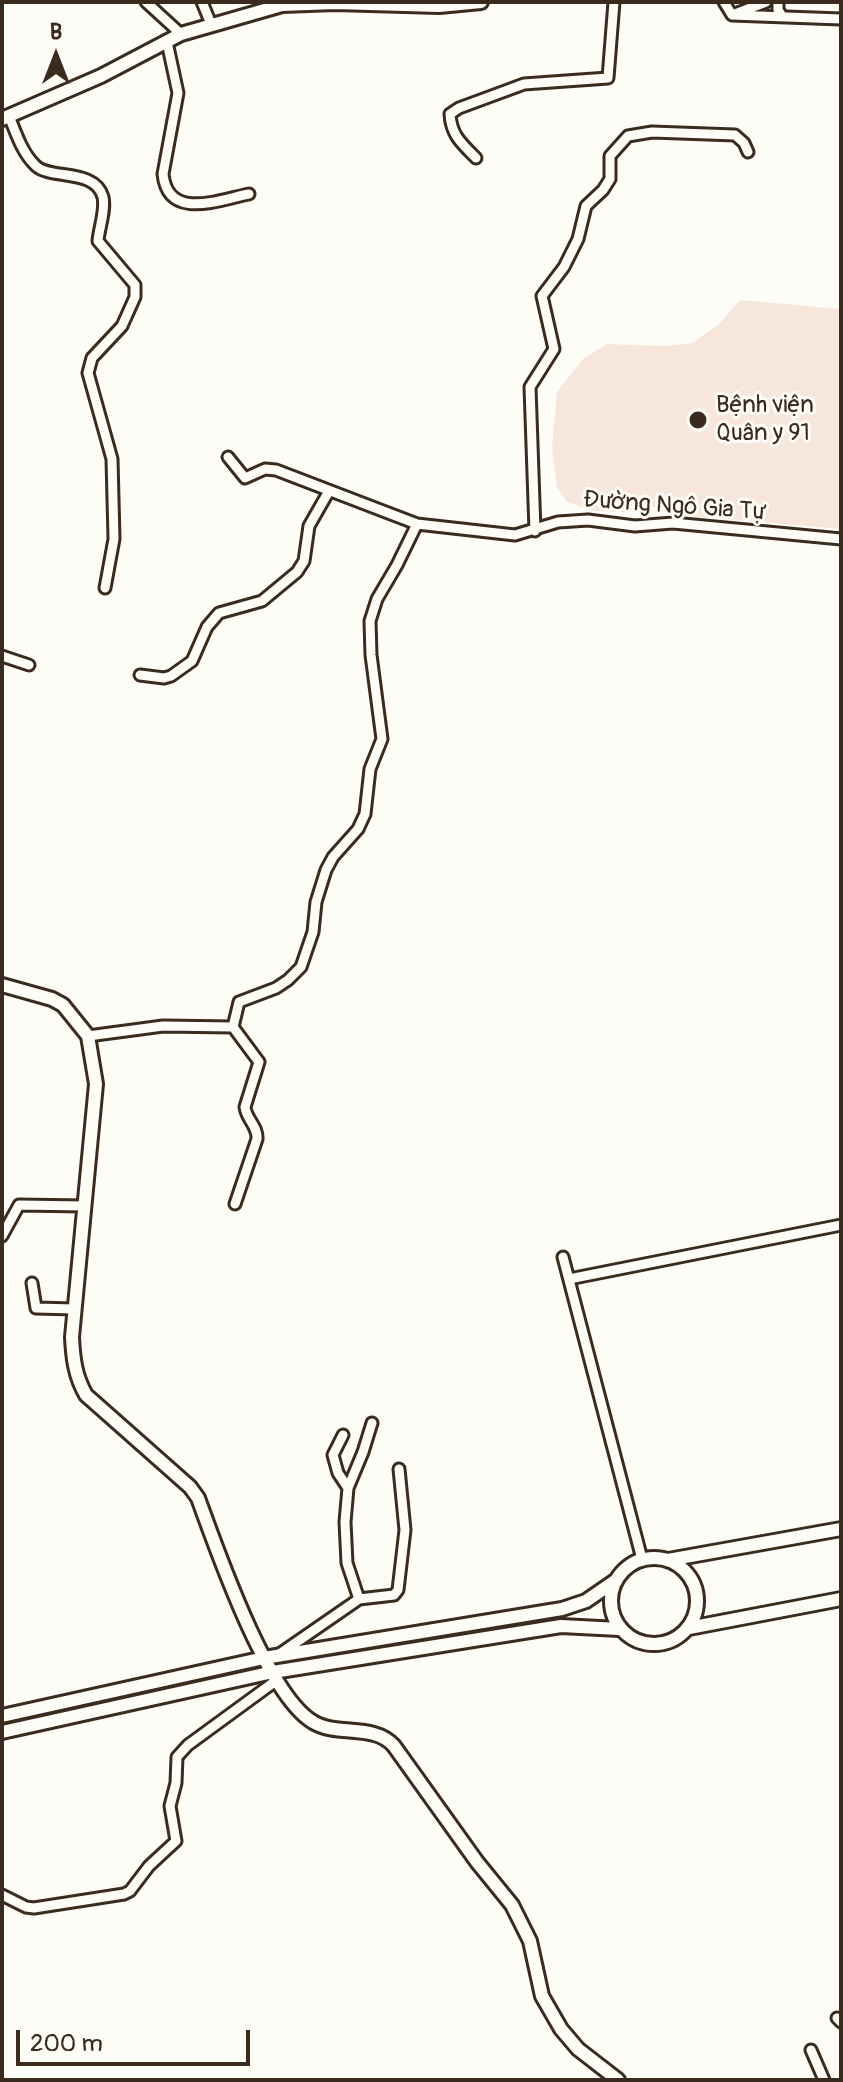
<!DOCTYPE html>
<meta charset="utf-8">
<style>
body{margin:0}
#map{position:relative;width:843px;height:2082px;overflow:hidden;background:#fdfcf7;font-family:Pangolin,sans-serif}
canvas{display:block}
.frame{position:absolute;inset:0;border:4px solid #3b2a1e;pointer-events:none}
.north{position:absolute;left:16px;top:16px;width:80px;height:80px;-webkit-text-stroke:6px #fdfcf7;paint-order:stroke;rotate:0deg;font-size:22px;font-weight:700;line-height:32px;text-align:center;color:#3b2a1e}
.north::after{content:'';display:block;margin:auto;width:28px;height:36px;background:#3b2a1e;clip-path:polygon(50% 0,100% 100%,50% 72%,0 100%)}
.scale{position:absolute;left:16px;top:2030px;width:234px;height:36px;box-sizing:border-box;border:4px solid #3b2a1e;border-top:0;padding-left:10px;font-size:24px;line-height:28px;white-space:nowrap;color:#3b2a1e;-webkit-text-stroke:6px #fdfcf7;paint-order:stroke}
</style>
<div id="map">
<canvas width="843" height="2082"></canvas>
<div class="frame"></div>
<div class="north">B</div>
<div class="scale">200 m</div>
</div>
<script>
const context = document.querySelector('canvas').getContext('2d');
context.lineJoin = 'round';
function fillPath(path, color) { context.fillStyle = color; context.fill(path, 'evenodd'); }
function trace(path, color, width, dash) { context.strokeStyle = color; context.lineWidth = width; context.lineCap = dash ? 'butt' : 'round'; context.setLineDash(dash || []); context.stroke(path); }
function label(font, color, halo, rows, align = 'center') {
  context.font = font + ' Pangolin,sans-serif'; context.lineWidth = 6; context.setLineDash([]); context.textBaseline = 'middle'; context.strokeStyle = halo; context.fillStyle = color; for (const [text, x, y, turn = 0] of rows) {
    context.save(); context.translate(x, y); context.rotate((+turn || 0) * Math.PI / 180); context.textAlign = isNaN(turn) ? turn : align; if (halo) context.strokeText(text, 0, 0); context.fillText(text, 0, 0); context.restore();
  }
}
fillPath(new Path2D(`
 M740,300L841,309V529L689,516L665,508L644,506L627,512L595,511L567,502L557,487L552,447L557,392L583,359L607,344L665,346L692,343L718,325Z`), '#f6e6db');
const street = new Path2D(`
 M146,2L181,34
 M202,2L211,24
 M724,2L732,15
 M778,2V10L782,16
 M735,14L766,2
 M732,15L841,19
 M167,42L178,93L163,174C168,221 218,200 249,194
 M9,116C16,133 22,153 36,166C51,180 95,168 103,197C106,210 99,228 98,241L135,285V297L122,326L92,358L88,373L112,459L114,539L105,588
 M476,158C462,144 451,135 450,114L459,108L524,84L608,78L614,2
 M228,457L245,478L265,469L276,470L417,524
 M535,531L530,387L554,349L542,296L564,267L578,239L586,206L603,190L610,179V156L628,136L652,132L735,135L744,143L748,152
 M2,656L29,665
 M140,675L164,678L171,676L192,661L207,627L219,613L262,601L297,572L304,561L309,526L329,491
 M233,1027L259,1062L245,1107C246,1119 258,1126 257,1139L235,1204
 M88,1036L163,1026L233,1027L239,1002L276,988L288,980L301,967L313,932L316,902L326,870L333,857L358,829L365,814L370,769L382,739L371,655L370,621L377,599L397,565L417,524L515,535L558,522L588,520L635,526L673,523L841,539
 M2,1236L19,1205L85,1206
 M563,1257L642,1559
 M569,1279L841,1225
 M32,1283L36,1308L74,1309
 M343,1435L333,1455L338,1473L348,1488
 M359,1599L347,1563L345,1522L348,1488L363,1452L372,1423
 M278,1655L359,1599L394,1595L398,1590L405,1530L399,1469
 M2,1895L26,1907L34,1908L124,1894L130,1891L149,1866L176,1841L170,1806L176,1783L177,1757L188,1745L277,1680
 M837,2018L841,2022
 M811,2050L824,2080`);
const secondary = new Path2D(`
 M2,119L101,76L181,34L282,5L335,3L439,6L481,2
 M2,985L52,999L63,1005L88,1036L96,1084L72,1337C73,1358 75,1376 86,1395L190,1487L198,1498C217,1550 267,1695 313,1722C337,1737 374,1723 394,1746L477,1862L512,1905L530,1941L542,1996L561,2029L578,2049L618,2080
 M611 1601a43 43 0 1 1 86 0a43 43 0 1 1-86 0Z
 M668,1560L841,1529
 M689,1628L841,1599
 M2,1716L264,1658L562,1609L586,1601L615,1581
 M2,1732L273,1672L561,1626L619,1629`);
trace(street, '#3b2a1e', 15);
trace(secondary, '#3b2a1e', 18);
trace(street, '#fdfcf7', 9);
trace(secondary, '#fdfcf7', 12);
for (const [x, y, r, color] of [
 [698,420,10,"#3b2a1e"]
]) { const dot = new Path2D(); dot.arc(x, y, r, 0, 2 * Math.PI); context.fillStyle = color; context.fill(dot); trace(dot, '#fdfcf7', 3); }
label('24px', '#3b2a1e', '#fdfcf7', [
 ["Bệnh viện",716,406],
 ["Quân y 91",716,434]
], 'left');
label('24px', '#3b2a1e', '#fdfcf7', [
 ["Đường Ngô Gia Tự",675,507,4]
]);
</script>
